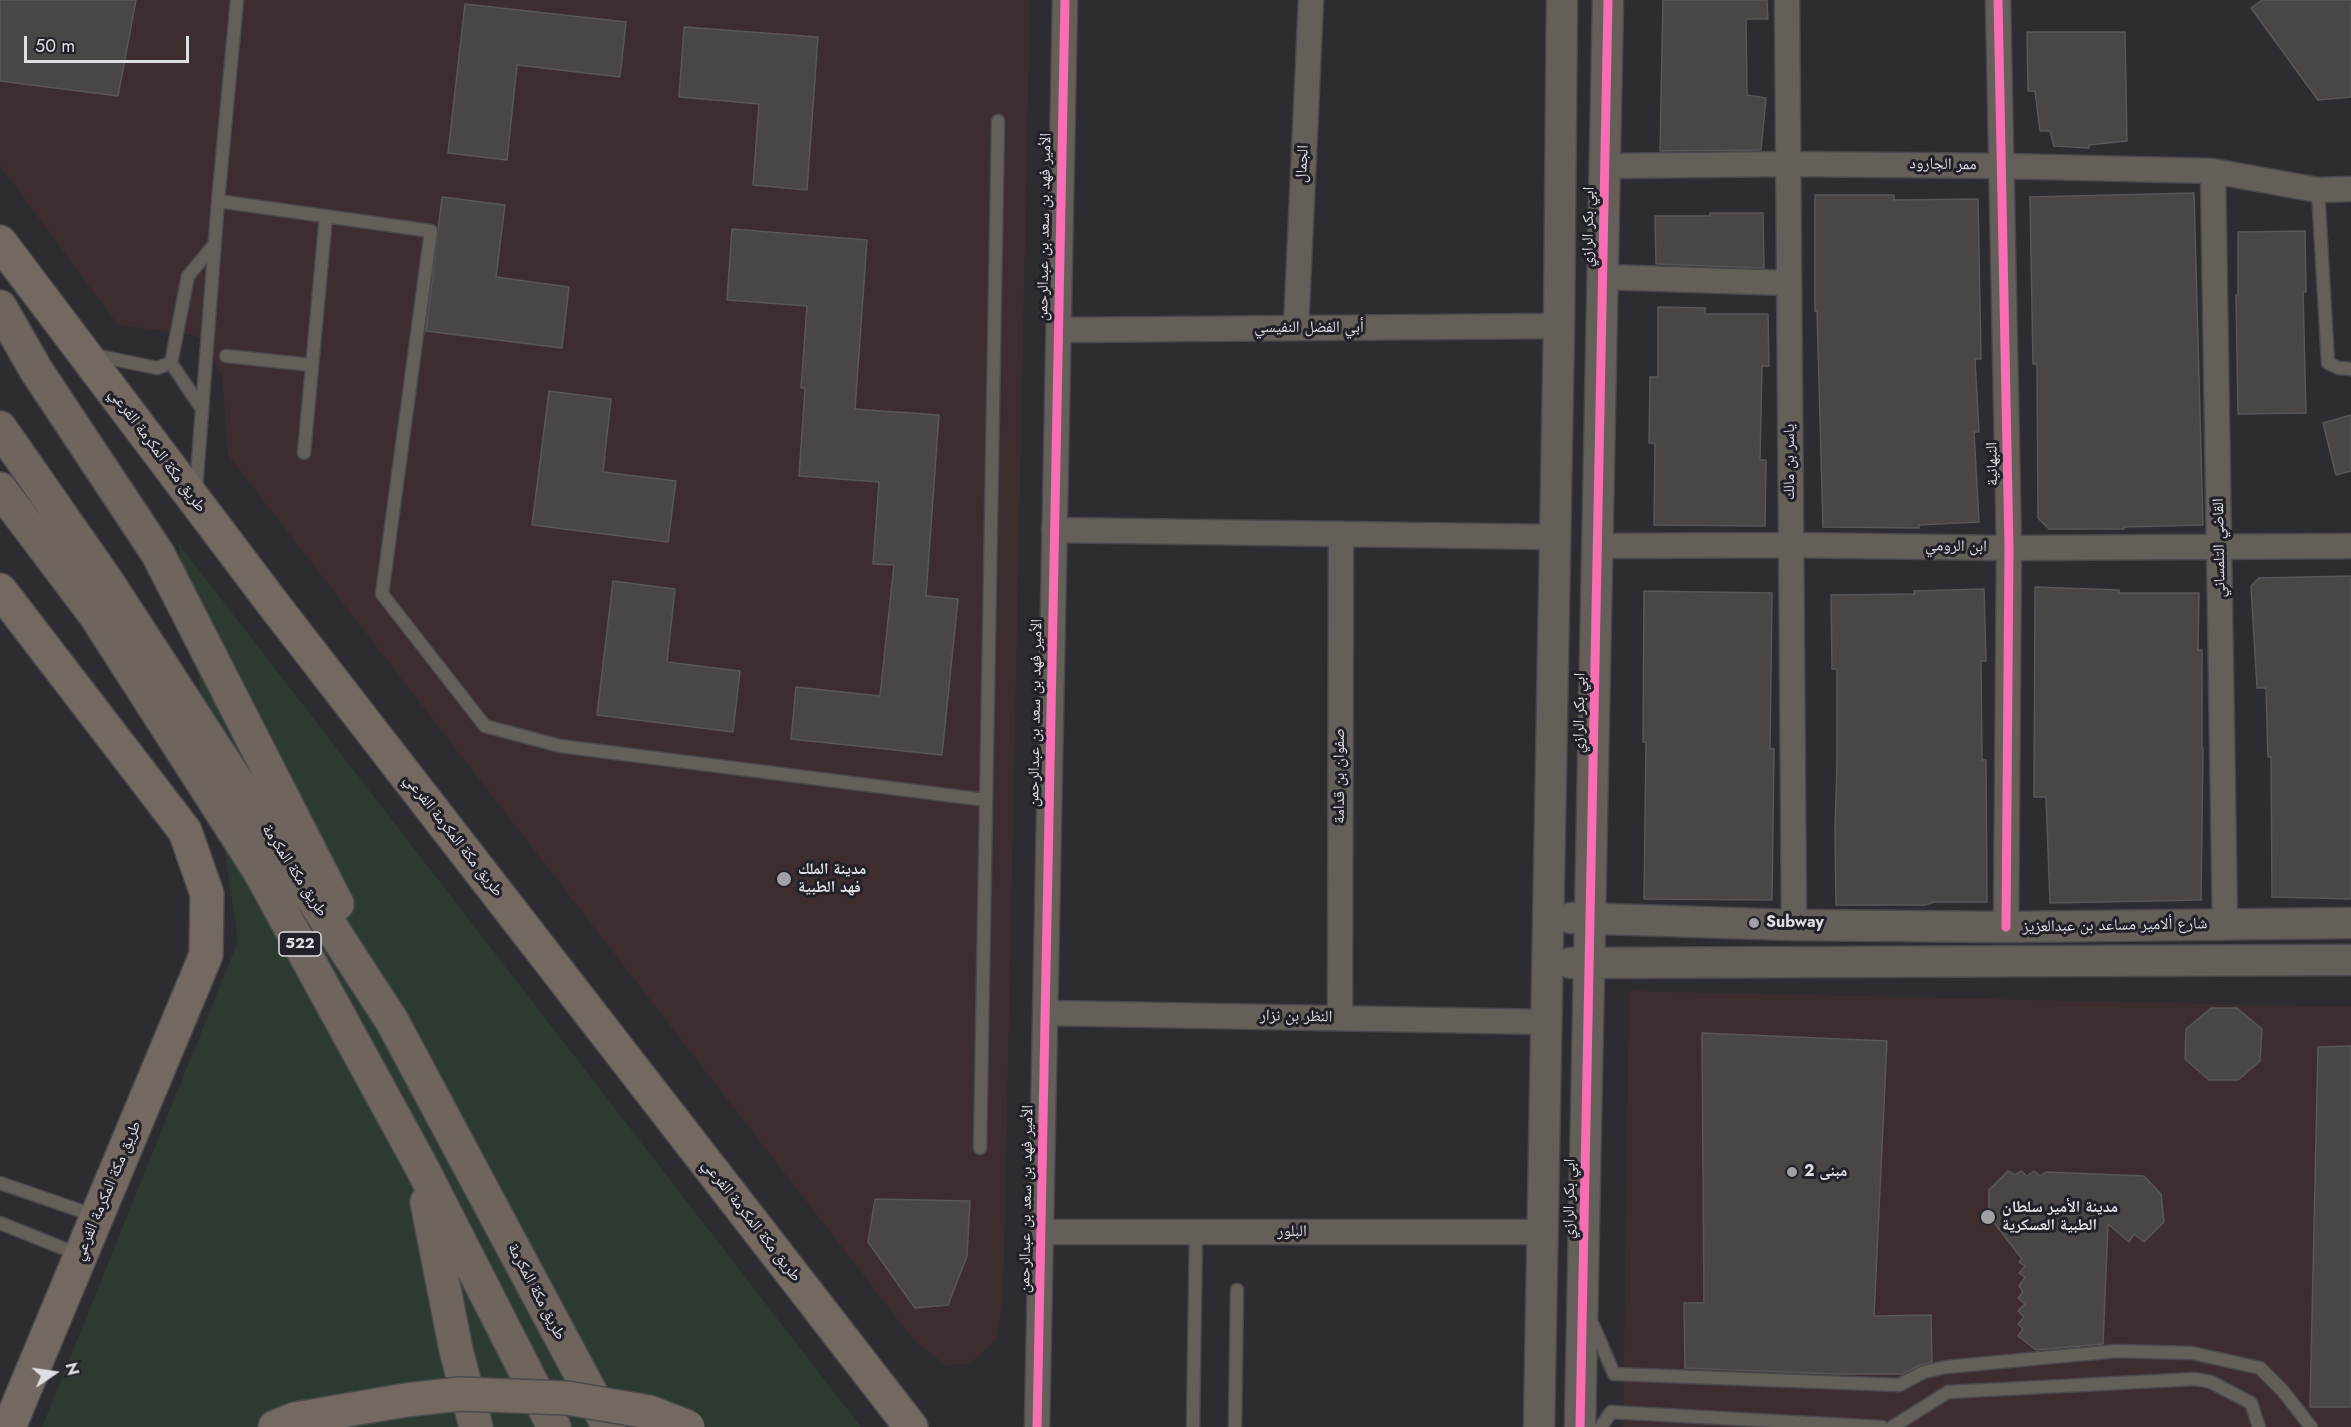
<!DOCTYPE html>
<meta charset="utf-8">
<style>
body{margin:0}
#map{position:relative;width:2351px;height:1427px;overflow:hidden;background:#2d2c31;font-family:Jost,sans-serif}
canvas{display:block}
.north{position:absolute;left:24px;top:1343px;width:60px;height:60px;-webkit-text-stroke:4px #222129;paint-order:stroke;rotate:77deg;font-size:16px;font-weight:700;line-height:24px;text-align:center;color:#dfdee3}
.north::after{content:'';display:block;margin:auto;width:21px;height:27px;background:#dfdee3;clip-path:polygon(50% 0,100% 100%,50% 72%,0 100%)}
.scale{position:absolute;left:24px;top:36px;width:165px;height:27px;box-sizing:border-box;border:3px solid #dfdee3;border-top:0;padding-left:8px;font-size:18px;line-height:21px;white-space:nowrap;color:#dfdee3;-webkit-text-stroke:4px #222129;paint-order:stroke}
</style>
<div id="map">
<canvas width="2351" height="1427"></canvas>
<div class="north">N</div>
<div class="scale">50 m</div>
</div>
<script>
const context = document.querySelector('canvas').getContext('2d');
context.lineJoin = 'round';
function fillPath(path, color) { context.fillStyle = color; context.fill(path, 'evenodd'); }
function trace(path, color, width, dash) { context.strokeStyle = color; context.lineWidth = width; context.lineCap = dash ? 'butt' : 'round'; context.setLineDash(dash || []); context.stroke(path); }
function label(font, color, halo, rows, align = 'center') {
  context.font = font + ' Jost,"Noto Naskh Arabic",sans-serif'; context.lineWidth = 6; context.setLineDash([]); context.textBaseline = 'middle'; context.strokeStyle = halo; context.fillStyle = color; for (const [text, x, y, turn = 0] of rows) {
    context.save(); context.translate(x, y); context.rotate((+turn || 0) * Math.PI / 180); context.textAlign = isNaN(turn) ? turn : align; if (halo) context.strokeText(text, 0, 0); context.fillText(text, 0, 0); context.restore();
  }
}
fillPath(new Path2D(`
 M0,0H1030L1003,1303L996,1340L970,1364L945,1365L913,1339L228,455L222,376L206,344L194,335L118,325L0,166Z
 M1629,991L2351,1007V1427H1623Z`), '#3e2d2e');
fillPath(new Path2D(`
 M178,543L861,1427H42L238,941Z`), '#2c3a30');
const building = new Path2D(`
 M0,0H136L118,96L0,81Z
 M1663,0H1767L1768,19H1746L1747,95L1766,98L1761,150L1660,151Z
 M2262,0H2351V97L2318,100L2251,8Z
 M465,4L626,22L620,77L517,65L507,160L448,153Z
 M684,27L818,37L807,190L753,185L759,104L679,97Z
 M2027,32H2125L2127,141L2089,145V148L2054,146L2050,131H2040L2035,91H2028Z
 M2194,193L2203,525L2124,527V529H2049L2038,518L2037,364H2033L2030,197Z
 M1815,195H1894V200L1978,199L1981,359H1975L1979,432H1974L1979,522L1919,525V528L1823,527L1817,311H1815Z
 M442,197L505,205L496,277L569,287L562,348L426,331Z
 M1710,213H1763L1764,268L1656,264L1655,216H1710Z
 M732,229L867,240L855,409L939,415L926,596L958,599L942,755L791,739L796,687L880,696L894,565L873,564L879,482L799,476L805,388H801L807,306L727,300Z
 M2305,231L2306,292H2303L2306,413L2238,414L2236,295H2238V232Z
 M1658,307L1705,308V314H1768L1769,366H1762L1760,460H1766L1765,526L1654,525L1655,443H1649L1650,377H1658Z
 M549,391L611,399L603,472L676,481L668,542L532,525Z
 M2351,415V471L2336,475L2323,423Z
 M2351,576V899L2272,897L2271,757H2268L2266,688H2257L2251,586L2259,578Z
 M613,581L675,589L667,662L740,671L733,732L597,715Z
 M2035,587L2119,590V593H2199L2198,650H2202V748H2203L2201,900L2050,903L2046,797H2034Z
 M1984,589L1986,661H1981L1982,760H1986L1987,902H1934L1925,905H1836L1835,830L1837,762V669H1832L1831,595L1914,594V591Z
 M1644,591L1772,593L1770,749H1774L1772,900L1644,899L1646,742H1643Z
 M2211,1008H2237L2262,1029L2260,1061L2238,1080H2209L2185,1059L2186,1029Z
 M1702,1033L1887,1041L1874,1316L1931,1315L1932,1362L1920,1365L1903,1374H1834L1685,1368L1684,1303H1704Z
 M2351,1046V1407H2310L2318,1047Z
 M2008,1171L2015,1175L2021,1171L2027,1176L2034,1171L2040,1176L2046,1172L2144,1176L2161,1194L2164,1222L2144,1242L2134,1234L2129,1242L2108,1224L2103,1344L2036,1350L2018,1336L2023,1329L2018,1324L2024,1317L2018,1311L2025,1304L2018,1298L2023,1292L2019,1286L2025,1277L2019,1273L2025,1266L2019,1262L2022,1259L1989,1216V1190Z
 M875,1199L970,1201L967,1256L948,1305L915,1308L868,1242Z`);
fillPath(building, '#4a4646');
trace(building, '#595758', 1.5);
const service = new Path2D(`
 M2318,190L2328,363L2339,368L2351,369
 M218,201L431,231L382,594L485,726L560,746L986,800
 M94,355L157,368L171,363L188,276L214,245
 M226,356L312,365
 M171,363L202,409
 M304,453L326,216
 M196,489L218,201L237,0
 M980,1148L998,121
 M0,1183L96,1216
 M0,1223L80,1255
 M1593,1325L1614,1374L1899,1385L1924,1372L1946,1367L2117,1351L2192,1353L2260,1368L2283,1391L2311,1427
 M1193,1427L1196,1232
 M1235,1427L1237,1290
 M1601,1427L1611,1412L1882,1427
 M1892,1427L1948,1392L2195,1379L2211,1382L2251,1403L2259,1427`);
const minor = new Path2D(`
 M1787,0L1794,925
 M1998,0L2009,548L2006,927
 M1605,166L1788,164L2003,166L2213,171L2318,190L2351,189
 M2213,171L2225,925
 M1603,277L1789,283
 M1296,328L1311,0
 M1059,330L1559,326
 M1054,530L1554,537
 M1598,546L1790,545L2009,548L2351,546
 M1045,1013L1547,1022
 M1340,1018L1341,534
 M1041,1232H1543
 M1037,1427L1065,0`);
const tertiary = new Path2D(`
 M1571,918L1794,925L2006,927L2351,923
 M1571,963L2351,960
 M1539,1427L1559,326L1562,0
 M1580,1427L1608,0`);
const primary = new Path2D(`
 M0,242L277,609L911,1427
 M0,590L185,831L207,894L206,955L9,1427
 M275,1427L295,1419`);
const motorway = new Path2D(`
 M0,307L36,370L158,554L337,904
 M0,428L108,583L392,1021L609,1427
 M0,489L96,616L259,870L420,1164L554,1427
 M427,1202L456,1350L476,1427`);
trace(service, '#4a494d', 15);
trace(minor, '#4a494d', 27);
trace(tertiary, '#4a494d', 33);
trace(primary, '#4a494d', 36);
trace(motorway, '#4a494d', 36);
trace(service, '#645f59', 12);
trace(minor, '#645f59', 24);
trace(tertiary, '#645f59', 30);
trace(primary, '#736960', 33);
trace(motorway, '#6e665e', 33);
const primaryBridge = new Path2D(`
 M295,1419L406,1400L460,1394L567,1398L649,1412L688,1427`);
trace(primaryBridge, '#4a494d', 36, []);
trace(primaryBridge, '#736960', 33);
trace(new Path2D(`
 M1998,0L2009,548L2006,927
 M1037,1427L1065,0
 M1580,1427L1608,0`), '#f96db3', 9);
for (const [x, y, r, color] of [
 [784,879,8,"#a1a0a5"],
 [1754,923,6,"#a1a0a5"],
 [1792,1172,6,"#a1a0a5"],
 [1988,1217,8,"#a1a0a5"]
]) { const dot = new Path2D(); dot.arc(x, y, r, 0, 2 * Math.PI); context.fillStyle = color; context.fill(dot); trace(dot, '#222129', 2); }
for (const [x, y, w] of [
 [300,944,42]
]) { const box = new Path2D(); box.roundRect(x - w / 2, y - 12, w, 24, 4.5); context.fillStyle = '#222129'; context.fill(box); trace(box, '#dfdee3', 1.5); }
label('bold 15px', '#dfdee3', null, [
 ["522",300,944]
]);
label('16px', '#dfdee3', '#222129', [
 ["الجمال",1303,164,-87],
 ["ممر الجارود",1943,165,1],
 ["الأمير فهد بن سعد بن عبدالرحمن",1045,227,-89],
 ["ابي بكر الرازي",1589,227,-89],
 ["أبي الفضل النفيسي",1309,328],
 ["طريق مكة المكرمة الفرعي",157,451,53],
 ["ياسر بن مالك",1790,462,-90],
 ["النبهانية",1993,464,-91],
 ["ابن الرومي",1956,547,1],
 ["القاضي التلمساني",2220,548,-91],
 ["الأمير فهد بن سعد بن عبدالرحمن",1036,713,-89],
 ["ابي بكر الرازي",1580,713,-89],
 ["صفوان بن قدامة",1340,776,-90],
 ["طريق مكة المكرمة الفرعي",453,836,52],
 ["طريق مكة المكرمة",294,871,57],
 ["شارع ألامير مساعد بن عبدالعزيز",2115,926,-1],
 ["النظر بن نزار",1296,1017,1],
 ["طريق مكة المكرمة الفرعي",108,1191,-67],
 ["الأمير فهد بن سعد بن عبدالرحمن",1027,1199,-89],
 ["ابي بكر الرازي",1570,1199,-89],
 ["طريق مكة المكرمة الفرعي",751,1221,52],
 ["البلور",1292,1232],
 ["طريق مكة المكرمة",536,1292,62]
]);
label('bold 16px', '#dfdee3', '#222129', [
 ["مدينة الملك",798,870],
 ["فهد الطبية",798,888],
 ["Subway",1766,923],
 ["مبنى 2",1804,1172],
 ["مدينة الأمير سلطان",2002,1208],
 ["الطبية العسكرية",2002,1226]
], 'left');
</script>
